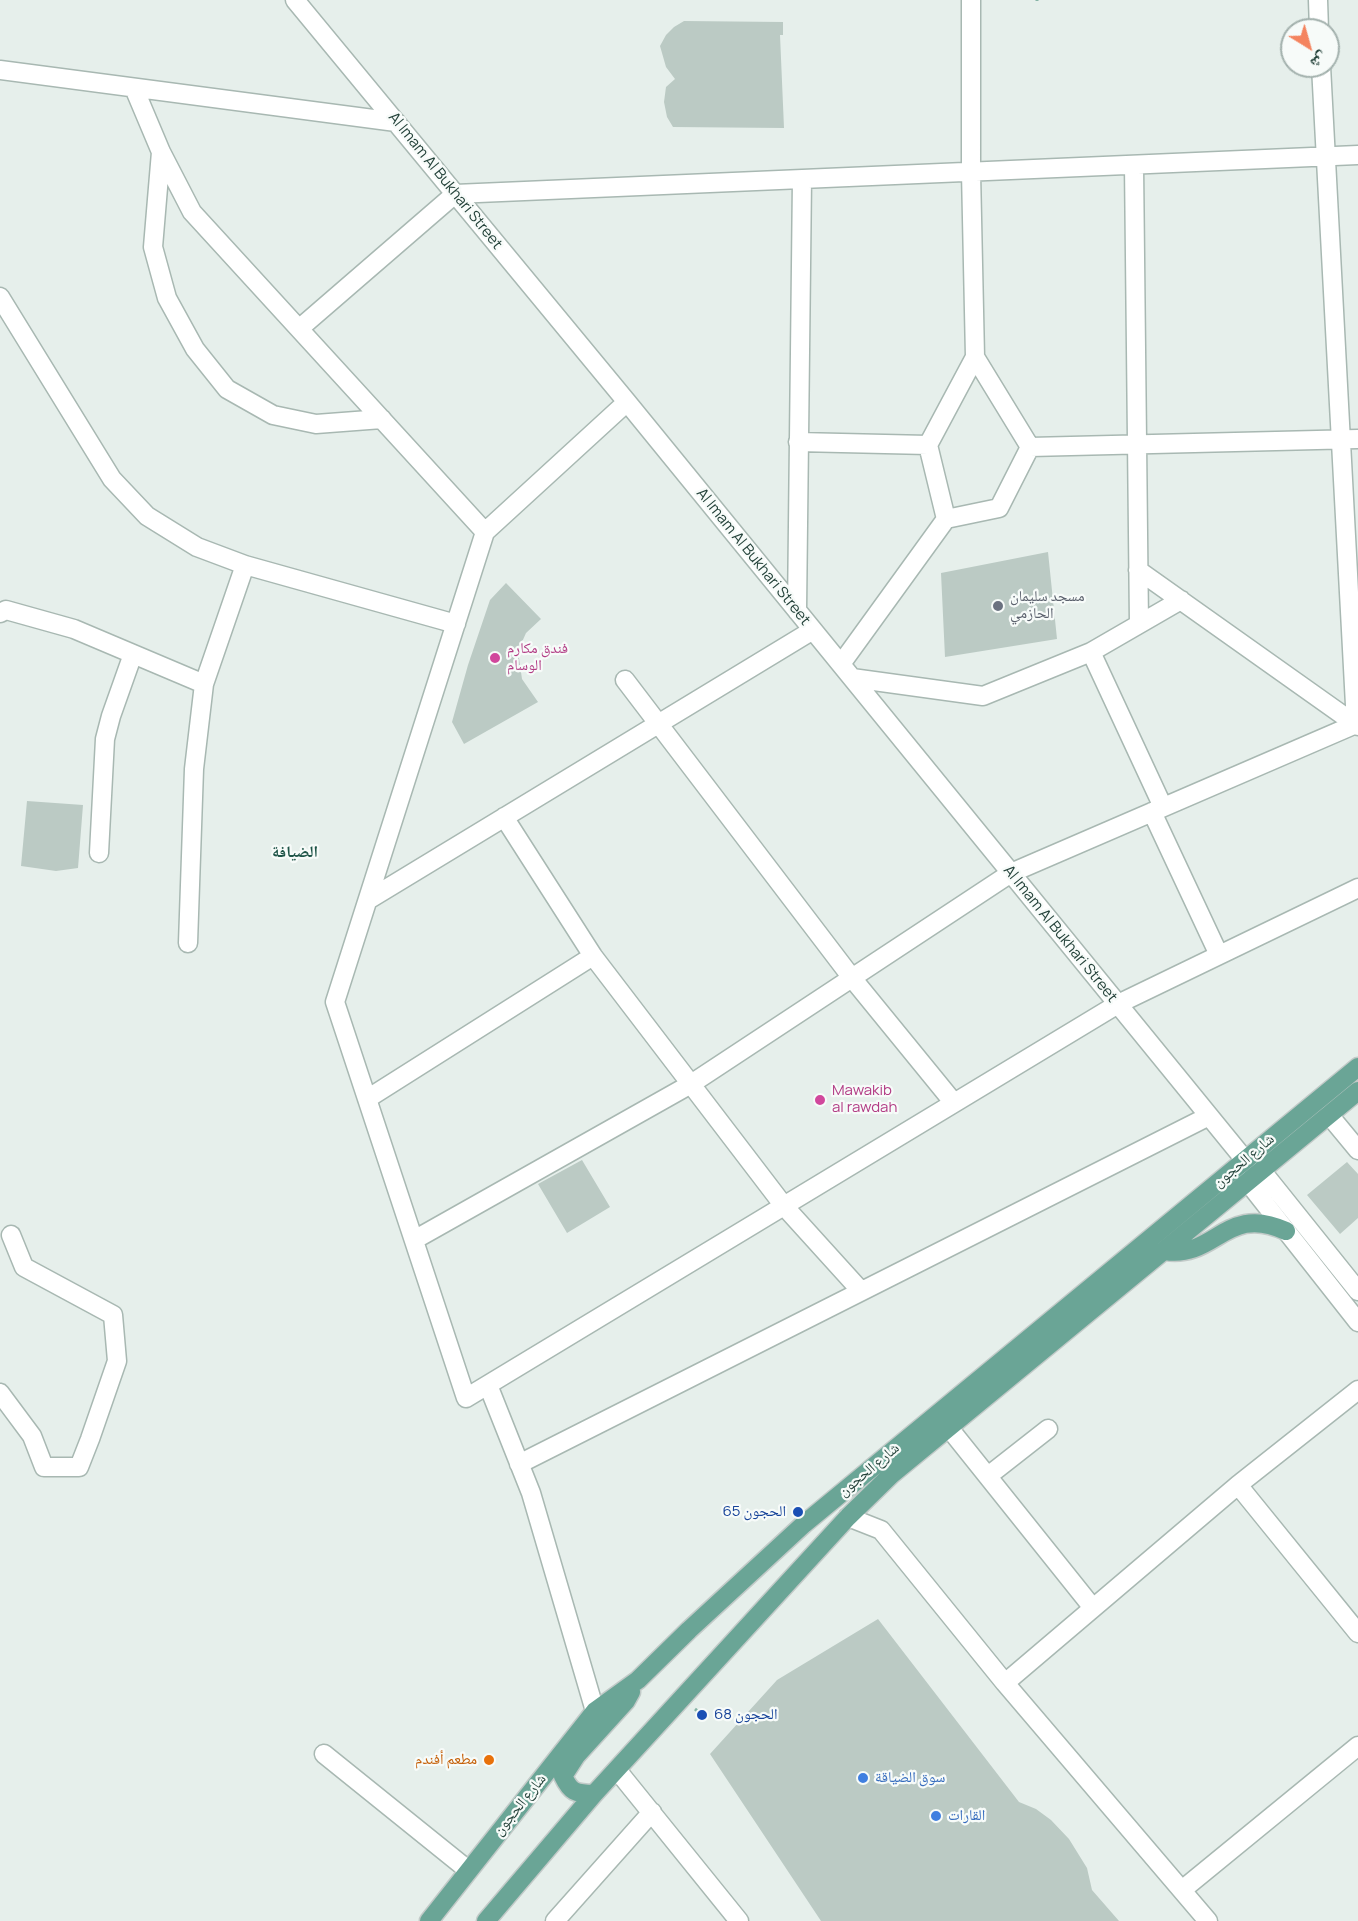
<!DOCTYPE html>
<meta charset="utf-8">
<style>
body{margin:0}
#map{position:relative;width:1358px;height:1921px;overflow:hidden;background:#e6efeb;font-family:Manrope,"Noto Naskh Arabic",sans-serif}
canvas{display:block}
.north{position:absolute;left:1280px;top:18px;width:60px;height:60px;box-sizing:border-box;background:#f7fbf9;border:2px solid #a3b1ad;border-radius:50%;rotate:143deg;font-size:16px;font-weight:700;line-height:24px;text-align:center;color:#24423a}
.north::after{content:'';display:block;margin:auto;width:21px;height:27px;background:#f4845f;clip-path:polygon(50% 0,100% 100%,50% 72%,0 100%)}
</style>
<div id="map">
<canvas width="1358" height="1921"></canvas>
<div class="north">ش</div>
</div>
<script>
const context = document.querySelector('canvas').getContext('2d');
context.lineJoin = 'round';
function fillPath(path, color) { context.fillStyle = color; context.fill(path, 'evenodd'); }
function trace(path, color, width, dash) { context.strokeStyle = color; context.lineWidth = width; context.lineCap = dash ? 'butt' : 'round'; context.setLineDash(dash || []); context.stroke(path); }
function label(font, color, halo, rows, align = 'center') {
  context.font = font + ' Manrope,"Noto Naskh Arabic",sans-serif'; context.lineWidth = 4.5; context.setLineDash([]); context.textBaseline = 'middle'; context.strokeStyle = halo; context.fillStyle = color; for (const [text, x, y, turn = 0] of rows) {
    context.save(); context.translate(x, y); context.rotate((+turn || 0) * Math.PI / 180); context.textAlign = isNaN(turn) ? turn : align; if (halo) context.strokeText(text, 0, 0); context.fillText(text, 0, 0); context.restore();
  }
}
fillPath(new Path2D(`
 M684,21L783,22V35H780L784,128L673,127L667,117L664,102L666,87L675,79L666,67L660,46L666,35L674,27Z
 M1048,552L1057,639L945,657L941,573Z
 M506,583L541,619L526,633L518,651L522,679L538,702L464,744L452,722L468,665L490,600Z
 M27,801L83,805L78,868L56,871L21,866Z
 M582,1160L610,1207L567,1233L538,1184Z
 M1347,1162L1358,1174V1218L1340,1234L1307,1195Z
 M878,1619L1019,1802L1036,1809L1051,1820L1069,1839L1087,1868L1092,1890L1119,1921H821L710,1754L777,1680Z`), '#bbcac4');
const minor = new Path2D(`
 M295,0L627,402L1245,1160
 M1318,0L1319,30
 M0,70L396,122
 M134,88L161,152L192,212L485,532
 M161,152L153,247L167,298L195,349L227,389L273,415L316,424L382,419
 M1134,165L1139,624
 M0,297L112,479L147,516L197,547L245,565L456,624
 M300,328L455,194L1358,155
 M975,357L1030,447L1358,439
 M627,402L485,532L335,1002L466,1398L1118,1004L1358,888
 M798,442L928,445
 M946,519L999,508L1030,447
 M1138,570L1358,726
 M797,611L802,179
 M0,613L6,610L74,629L204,684
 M841,664L946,519L928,445L975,357L971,172V0
 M852,678L983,696L1091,652
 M625,680L852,978L954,1103
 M1163,807L1091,652L1181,600
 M1152,812L1219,955
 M504,817L593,956L784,1206L861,1291
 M99,853L105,739L111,716L133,654
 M368,900L813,630
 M188,943L194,769L204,684L245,565
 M367,1099L593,956
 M1329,1115L1358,1150
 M1261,1170L1358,1291
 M1247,1181L1358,1322
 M414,1240L691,1084L1011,873L1356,724L1321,66
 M488,1385L531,1493L595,1711
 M0,1393L32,1436L44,1467H79L90,1439L117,1361L113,1315L24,1267L11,1235
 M949,1428L1093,1608
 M519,1464L1209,1116
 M988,1476L1048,1429
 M1238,1485L1358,1633
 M848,1517L881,1530L1005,1683L1208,1921
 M1005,1683L1238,1485L1358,1390
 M324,1754L468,1870
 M617,1770L739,1921
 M1182,1890L1358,1746
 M555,1921L652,1812`);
const major = new Path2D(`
 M1165,1251C1216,1259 1226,1203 1286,1231
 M594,1794C575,1793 571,1793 563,1776L576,1756L626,1701L631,1692
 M429,1921L595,1711L638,1680L689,1630L804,1524L1358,1067
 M486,1921L594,1794L848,1517L891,1475L1358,1091`);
trace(minor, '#a8b8b2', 21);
trace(major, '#c2cac8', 21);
trace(new Path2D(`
 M1037,1V0
 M695,1709L702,1715`), '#86b3a5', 3, [3, 4.5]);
trace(minor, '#fff', 18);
trace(major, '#6aa596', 18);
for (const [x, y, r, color] of [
 [998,606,6,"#6b7280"],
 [495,658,6,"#d1479c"],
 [820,1100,6,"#d1479c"],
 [798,1512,6,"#1a4fb4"],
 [702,1715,6,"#1a4fb4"],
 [489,1760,6,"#e8710a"],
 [863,1778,6,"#3f7fe0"],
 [936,1816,6,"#3f7fe0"]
]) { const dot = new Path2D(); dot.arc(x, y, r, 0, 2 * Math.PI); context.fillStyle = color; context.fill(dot); trace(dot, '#f7fbf9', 2); }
label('15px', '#24423a', '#f7fbf9', [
 ["Al Imam Al Bukhari Street",445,181,51],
 ["Al Imam Al Bukhari Street",753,557,51],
 ["Al Imam Al Bukhari Street",1060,934,51],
 ["شارع الحجون",1244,1161,-40],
 ["شارع الحجون",869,1470,-40],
 ["شارع الحجون",520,1805,-51]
]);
label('15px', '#5b616d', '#f7fbf9', [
 ["مسجد سليمان",1010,597],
 ["الحازمي",1010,614]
], 'left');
label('15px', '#b23c85', '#f7fbf9', [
 ["فندق مكارم",507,649],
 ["الوسام",507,666],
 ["Mawakib",832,1091],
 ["al rawdah",832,1108]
], 'left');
label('15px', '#164399', '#f7fbf9', [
 ["الحجون 65",786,1512],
 ["الحجون 68",714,1715,"left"]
], 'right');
label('15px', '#c56008', '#f7fbf9', [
 ["مطعم أفندم",477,1760]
], 'right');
label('15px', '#366cbe', '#f7fbf9', [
 ["سوق الضياقة",875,1778],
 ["القارات",948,1816]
], 'left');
label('bold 16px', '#1f5548', '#f7fbf9', [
 ["الضيافة",295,853]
]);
</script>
